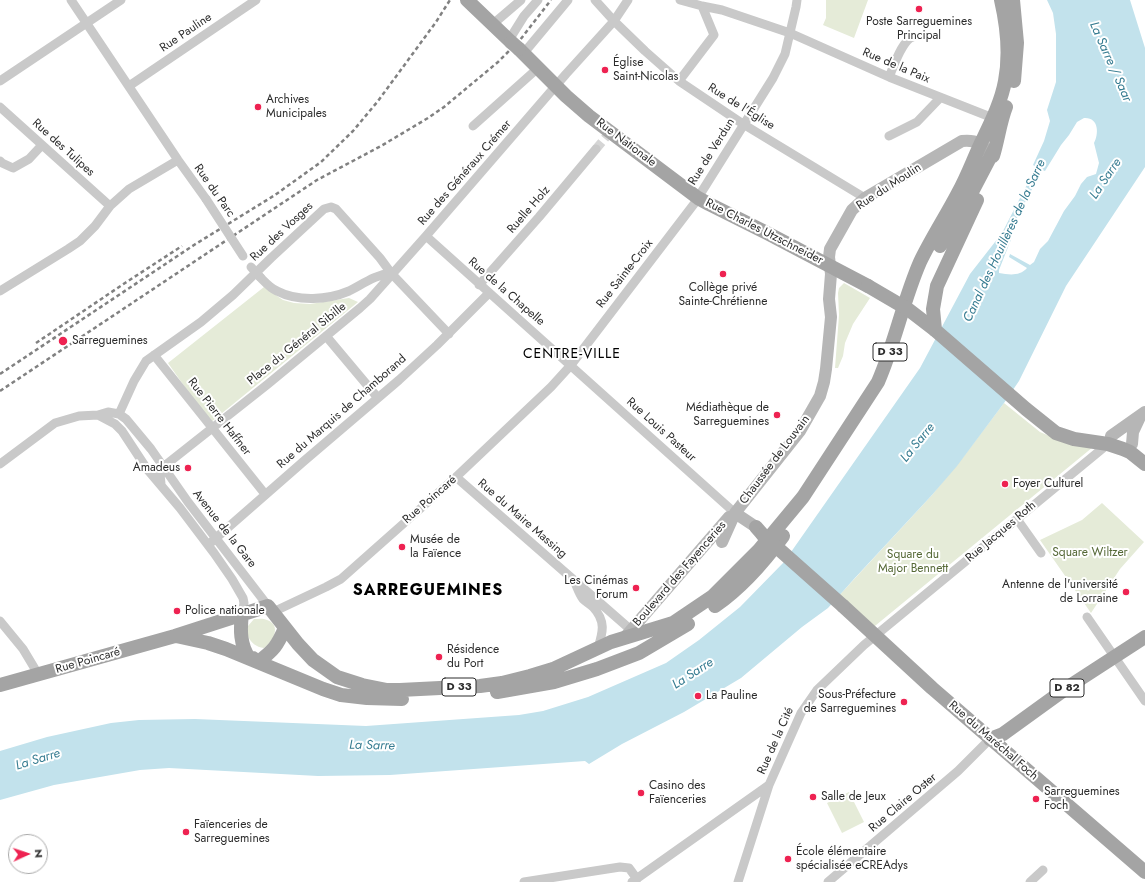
<!DOCTYPE html>
<meta charset="utf-8">
<style>
body{margin:0}
#map{position:relative;width:1145px;height:882px;overflow:hidden;background:#fff;font-family:Jost,sans-serif}
canvas{display:block}
.north{position:absolute;left:8px;top:834px;width:40px;height:40px;box-sizing:border-box;background:#fff;border:1px solid #ababab;border-radius:50%;rotate:87deg;font-size:11px;font-weight:700;line-height:16px;text-align:center;color:#2c2c2c}
.north::after{content:'';display:block;margin:auto;width:14px;height:18px;background:#ee2251;clip-path:polygon(50% 0,100% 100%,50% 72%,0 100%)}
</style>
<div id="map">
<canvas width="1145" height="882"></canvas>
<div class="north">N</div>
</div>
<script>
const context = document.querySelector('canvas').getContext('2d');
context.lineJoin = 'round';
function fillPath(path, color) { context.fillStyle = color; context.fill(path, 'evenodd'); }
function trace(path, color, width, dash) { context.strokeStyle = color; context.lineWidth = width; context.lineCap = dash ? 'butt' : 'round'; context.setLineDash(dash || []); context.stroke(path); }
function label(font, color, halo, rows, align = 'center') {
  context.font = font + ' Jost,sans-serif'; context.lineWidth = 4; context.setLineDash([]); context.textBaseline = 'middle'; context.strokeStyle = halo; context.fillStyle = color; for (const [text, x, y, turn = 0] of rows) {
    context.save(); context.translate(x, y); context.rotate((+turn || 0) * Math.PI / 180); context.textAlign = isNaN(turn) ? turn : align; if (halo) context.strokeText(text, 0, 0); context.fillText(text, 0, 0); context.restore();
  }
}
fillPath(new Path2D(`
 M826,0H868L854,38L823,25L826,18Z
 M844,283L870,298L853,324L845,343L843,356L838,368H835L839,315L838,293L839,288Z
 M264,287L283,300L294,303L310,304L349,298L358,302L210,423L168,363Z
 M1004,403L1040,432L1066,443L1093,447L870,630L834,601L932,495L967,452Z
 M1102,503L1144,542L1120,569L1091,613L1040,540L1082,520Z
 M254,619C258,619 263,618 267,620C282,625 273,642 264,648C256,647 251,643 248,636V626Z
 M849,792L864,822L842,833L827,803Z`), '#e5ebd8');
fillPath(new Path2D(`
 M1047,0H1130L1145,48V167L1066,286L1019,381L1004,403L957,466L932,495L854,579L828,608L802,627L741,678L684,712L622,744L589,764L585,761L390,775L318,776L169,768L140,770L54,785L0,800V751L47,737L111,723L139,720L195,719L366,726L519,715L543,711L588,697L666,663L699,640L740,607L784,562L920,368L970,274L1002,233L1036,167L1033,165L1044,141L1050,121L1047,110L1056,82V34L1053,13ZM1084,118C1099,117 1099,134 1094,143L1099,163L1096,174L1087,177L1081,184L1075,196L1064,211L1048,241L1040,249L1034,262L1030,265L1010,254L1009,257L1027,268C1020,276 1010,275 999,273V270L1012,237L1008,235L1042,170L1045,171L1061,145L1069,135L1077,122Z`), '#c2e2ec');
trace(new Path2D(`
 M596,149L606,137`), '#d5d5d5', 9, [9, 4.5]);
trace(new Path2D(`
 M71,0L178,160L206,199
 M595,0L614,21L645,51L679,81L743,124L865,198
 M680,0L702,6L722,10L790,33L889,77L993,118
 M493,24L521,0
 M509,40L524,16L538,0
 M523,54L568,0
 M889,77C894,66 902,40 913,37
 M0,81L121,0
 M679,81L714,35L702,6
 M129,86L256,0
 M0,107L110,206
 M473,126L538,68
 M889,136L917,122L940,98
 M0,161L2,163L13,168L29,159L42,145
 M426,236L735,513
 M260,277C265,282 270,288 277,291C298,302 328,300 349,291C363,284 375,275 391,273
 M479,285L539,217L596,149
 M0,291L68,249L80,241L95,226L110,206L129,189L178,160
 M326,336L378,398
 M154,355L265,494
 M119,414L134,381L146,361L201,322L233,295L271,258L324,209L331,207L336,209L380,258L391,273L449,334
 M98,415L115,424L122,431L147,469L180,508L214,553L232,579L243,598L244,603L242,614
 M0,464L55,423L79,416L98,415L108,412L119,414L126,419L151,449L188,502L268,606
 M456,477L631,630
 M161,484L160,474L163,467L268,384L360,308L370,299L426,236L566,74L614,21L628,0
 M1017,519L1041,553
 M208,545L304,461L399,380L437,345L489,293
 M576,585C578,590 580,595 583,599C586,602 590,604 593,607C606,621 603,632 598,648
 M273,612L326,587L341,579L456,477L551,387L571,365L694,204L773,78L785,54L796,7L797,0
 M1087,617L1145,701
 M0,621L23,649L38,674
 M524,882L620,867L629,868L637,879
 M632,882L769,785
 M738,882L769,785L801,713L817,690L864,645L1108,444
 M828,882L958,771L990,739
 M1030,882L1043,870`), '#c9c9c9', 9);
trace(new Path2D(`
 M1111,436L1145,412
 M1132,444L1133,432L1140,417
 M735,513L756,527
 M722,542L735,513L800,431L820,396L824,382L826,369L831,317L829,299L831,274L829,257L830,249L852,210L865,198L962,141C972,140 981,141 986,150
 M626,636L729,517`), '#b6b6b6', 12);
trace(new Path2D(`
 M467,0L511,42
 M1013,0L1017,43L1014,81
 M519,49L566,96L589,116L698,198L709,204L767,233L868,286
 M993,156C998,140 1000,122 1006,107
 M977,200L937,286L933,309L935,330L1026,409L1056,433L1074,439L1108,444L1123,449L1130,452L1145,464
 M940,246L973,190L995,148
 M756,527L763,535
 M715,606C741,588 764,562 783,536
 M843,606L932,688L1145,872
 M242,614C240,630 240,644 249,658H253
 M176,636L208,643L226,649L323,689L341,695L367,698L402,699
 M258,662C274,650 277,646 285,628
 M0,685L175,636L268,606L298,644L313,660L337,677L362,685L387,690H400L480,686L502,683L530,676L553,669L611,642L673,623L713,596L759,550L803,497L878,382C895,343 903,301 920,262C931,239 946,216 958,193C967,177 973,160 981,143C990,124 1001,103 1005,81C1010,55 1007,26 1001,0
 M497,692L554,682L597,669L639,653L688,624
 M990,739L1003,734L1068,687L1145,637`), '#a4a4a4', 14);
trace(new Path2D(`
 M36,343L125,283L182,246
 M0,374L194,245L275,195L321,162L353,131L378,101L436,22L450,0
 M0,391L317,180L381,146L428,118L444,107L498,62L520,40L551,0`), '#818181', 2.5, [4, 3]);
trace(new Path2D(`
 M206,199L243,256
 M251,267L260,277`), '#c9c9c9', 9);
trace(new Path2D(`
 M511,42L519,49
 M868,286L909,310L935,330
 M763,535L843,606`), '#a4a4a4', 14);
for (const [x, y, r, color] of [
 [919,9,4,"#ee2251"],
 [605,70,4,"#ee2251"],
 [258,107,4,"#ee2251"],
 [723,274,4,"#ee2251"],
 [63,341,5,"#ee2251"],
 [777,415,4,"#ee2251"],
 [188,468,4,"#ee2251"],
 [1005,484,4,"#ee2251"],
 [402,547,4,"#ee2251"],
 [636,588,4,"#ee2251"],
 [1126,592,4,"#ee2251"],
 [177,611,4,"#ee2251"],
 [439,657,4,"#ee2251"],
 [698,696,4,"#ee2251"],
 [904,702,4,"#ee2251"],
 [641,793,4,"#ee2251"],
 [813,797,4,"#ee2251"],
 [1036,799,4,"#ee2251"],
 [186,832,4,"#ee2251"],
 [788,859,4,"#ee2251"]
]) { const dot = new Path2D(); dot.arc(x, y, r, 0, 2 * Math.PI); context.fillStyle = color; context.fill(dot); trace(dot, '#fff', 1.5); }
for (const [x, y, w] of [
 [890,352,34],
 [459,687,34],
 [1067,688,34]
]) { const box = new Path2D(); box.roundRect(x - w / 2, y - 9, w, 18, 3); context.fillStyle = '#fff'; context.fill(box); trace(box, '#2c2c2c', 1); }
label('bold 11px', '#2c2c2c', null, [
 ["D 33",890,352],
 ["D 33",459,687],
 ["D 82",1067,688]
]);
label('12px', '#2c2c2c', '#fff', [
 ["Poste Sarreguemines",919,22,"center"],
 ["Principal",919,36,"center"],
 ["Église",613,63],
 ["Saint-Nicolas",613,77],
 ["Archives",266,100],
 ["Municipales",266,114],
 ["Collège privé",723,288,"center"],
 ["Sainte-Chrétienne",723,302,"center"],
 ["Sarreguemines",72,341],
 ["Médiathèque de",769,408,"right"],
 ["Sarreguemines",769,422,"right"],
 ["Amadeus",180,468,"right"],
 ["Foyer Culturel",1013,484],
 ["Musée de",410,540],
 ["la Faïence",410,554],
 ["Les Cinémas",628,581,"right"],
 ["Forum",628,595,"right"],
 ["Antenne de l'université",1118,585,"right"],
 ["de Lorraine",1118,599,"right"],
 ["Police nationale",185,611],
 ["Résidence",447,650],
 ["du Port",447,664],
 ["Sous-Préfecture",896,695,"right"],
 ["de Sarreguemines",896,709,"right"],
 ["La Pauline",706,696],
 ["Casino des",649,786],
 ["Faïenceries",649,800],
 ["Sarreguemines",1044,792],
 ["Foch",1044,806],
 ["Salle de Jeux",821,797],
 ["Faïenceries de",194,825],
 ["Sarreguemines",194,839],
 ["École élémentaire",796,852],
 ["spécialisée eCREAdys",796,866]
], 'left');
label('12px', '#2c2c2c', '#fff', [
 ["Rue Pauline",186,33,-34],
 ["Rue de la Paix",896,66,23],
 ["Rue de l'Église",741,107,32],
 ["Rue Nationale",626,143,37],
 ["Rue des Tulipes",63,148,42],
 ["Rue de Verdun",712,152,-58],
 ["Rue des Généraux Crémer",465,173,-49],
 ["Rue du Moulin",889,187,-33],
 ["Rue du Parc",214,191,55],
 ["Ruelle Holz",529,210,-49],
 ["Rue des Vosges",282,232,-43],
 ["Rue Charles Utzschneider",764,232,27],
 ["Rue Sainte-Croix",625,274,-52],
 ["Rue de la Chapelle",506,292,41],
 ["Place du Général Sibille",297,344,-39],
 ["Rue du Marquis de Chamborand",342,412,-41],
 ["Rue Pierre Haffner",219,417,52],
 ["Rue Louis Pasteur",661,430,42],
 ["Chaussée de Louvain",775,460,-53],
 ["Rue Poincaré",430,500,-41],
 ["Rue du Maire Massing",522,519,41],
 ["Avenue de la Gare",224,529,52],
 ["Rue Jacques Roth",1001,532,-40],
 ["Boulevard des Fayenceries",680,574,-49],
 ["Rue Poincaré",88,661,-16],
 ["Rue de la Cité",776,741,-66],
 ["Rue du Maréchal Foch",993,741,41],
 ["Rue Claire Oster",903,803,-40]
]);
label('12px', '#566937', '#fff', [
 ["Square Wiltzer",1090,553],
 ["Square du",913,555],
 ["Major Bennett",913,569]
]);
label('italic 13px', '#367c91', '#fff', [
 ["La Sarre / Saar",1110,62,66],
 ["La Sarre",1106,179,-56],
 ["Canal des Houillères de la Sarre",1005,241,-65],
 ["La Sarre",918,443,-51],
 ["La Sarre",693,674,-33],
 ["La Sarre",372,746,1],
 ["La Sarre",38,760,-17]
]);
context.letterSpacing = '1px';
label('14px', '#000', '#fff', [
 ["CENTRE-VILLE",572,355]
]);
context.letterSpacing = '0px';
context.letterSpacing = '1px';
label('bold 16px', '#000', '#fff', [
 ["SARREGUEMINES",428,591]
]);
context.letterSpacing = '0px';
</script>
